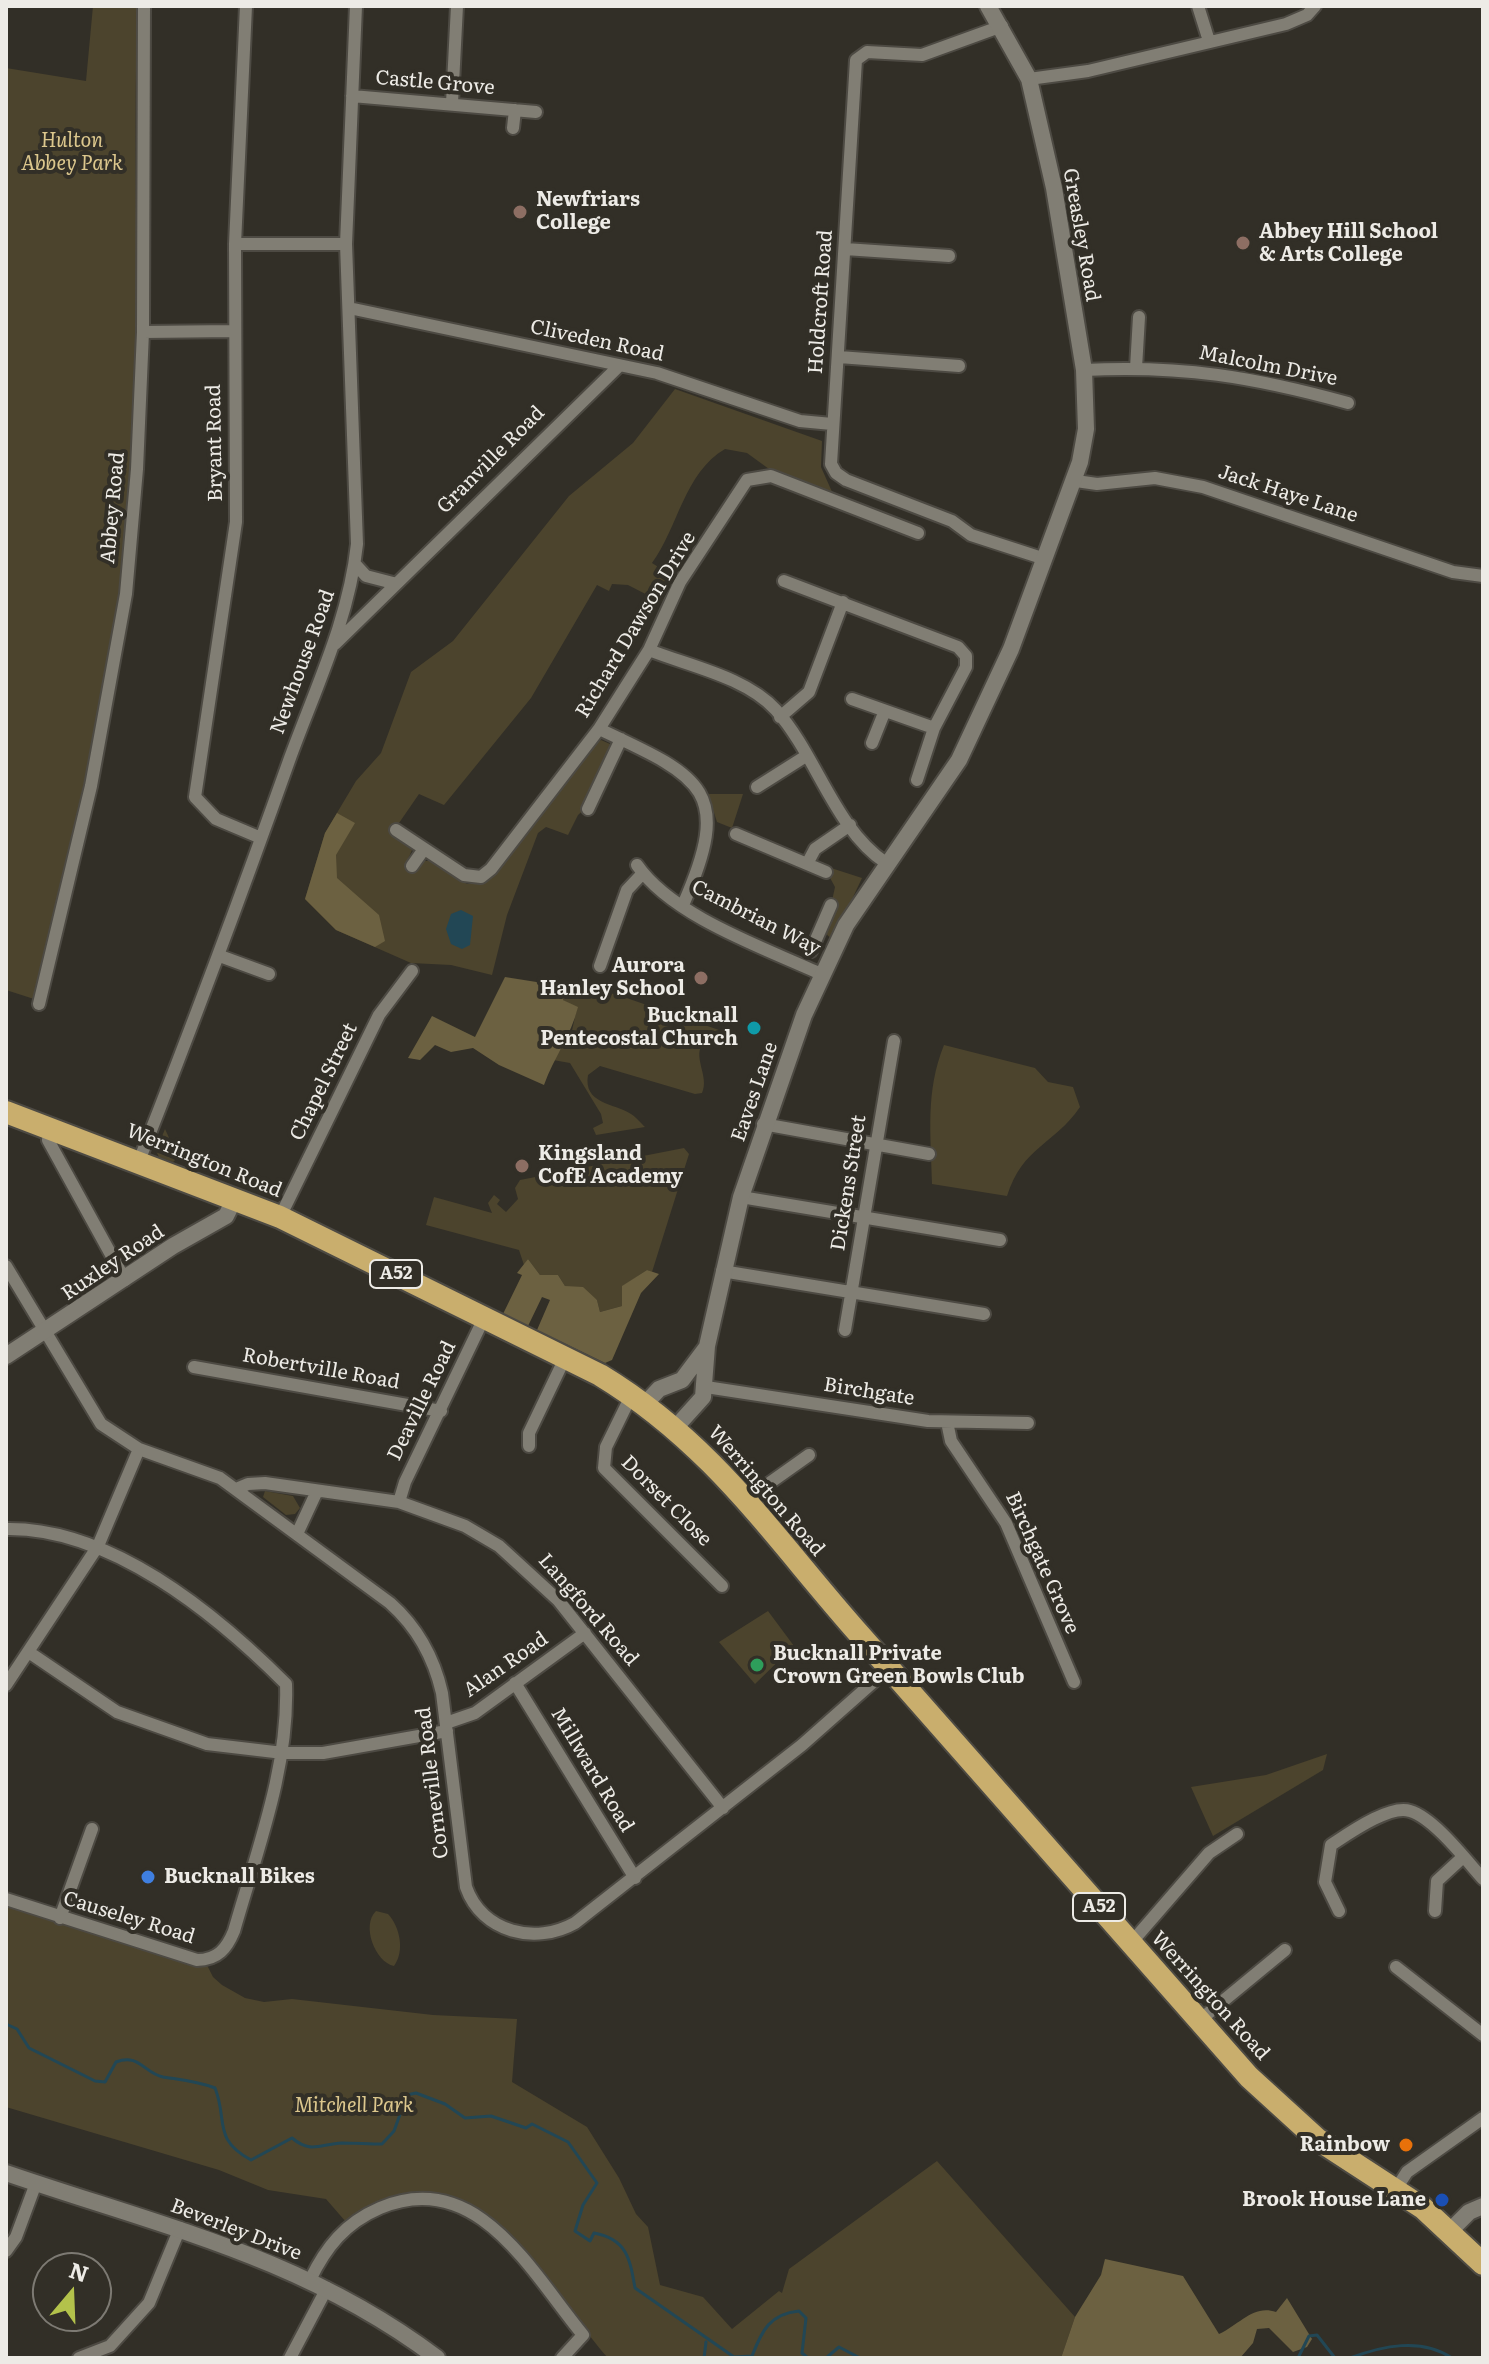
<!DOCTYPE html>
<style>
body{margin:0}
#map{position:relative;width:1489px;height:2364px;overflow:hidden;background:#322f27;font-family:Literata,serif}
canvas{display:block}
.frame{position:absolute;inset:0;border:8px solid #edebe6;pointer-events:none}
.north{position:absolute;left:32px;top:2252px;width:80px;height:80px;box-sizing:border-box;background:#322f27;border:2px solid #7d7a73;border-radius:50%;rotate:19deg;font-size:22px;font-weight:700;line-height:32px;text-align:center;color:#edebe6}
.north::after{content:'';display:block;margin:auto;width:28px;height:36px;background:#b3c24b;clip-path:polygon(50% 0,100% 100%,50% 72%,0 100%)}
</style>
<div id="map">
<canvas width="1489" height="2364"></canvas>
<div class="frame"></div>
<div class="north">N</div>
</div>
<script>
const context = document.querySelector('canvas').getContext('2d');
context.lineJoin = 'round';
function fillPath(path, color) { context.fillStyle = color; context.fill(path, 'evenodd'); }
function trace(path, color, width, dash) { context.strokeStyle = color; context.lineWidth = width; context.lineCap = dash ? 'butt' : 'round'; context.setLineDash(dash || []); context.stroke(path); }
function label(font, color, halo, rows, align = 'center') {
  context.font = font + ' Literata,serif'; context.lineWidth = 8; context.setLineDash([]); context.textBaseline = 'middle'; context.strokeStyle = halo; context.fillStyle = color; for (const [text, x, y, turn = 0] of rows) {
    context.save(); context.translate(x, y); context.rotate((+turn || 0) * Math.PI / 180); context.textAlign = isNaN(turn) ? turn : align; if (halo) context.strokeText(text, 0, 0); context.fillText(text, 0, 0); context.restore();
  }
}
fillPath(new Path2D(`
 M93,6H138C131,159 142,312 133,465C122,647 77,823 34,999L6,990V68L86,81Z
 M675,389L822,441L821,467L833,494L769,469L747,453L725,449C684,473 678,528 652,563L674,577L661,602L628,585L612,584L609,591L597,585L531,698L444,805L419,794L399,823H394L389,832L412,850L405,866L413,873L424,861H430L467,884L484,881L596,743L601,740L610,744L612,750L588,806L578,815L568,835L546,827L538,833L507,915L492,975L451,965L411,963L336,930L305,899L325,833L356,781L381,753L411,672L453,641L569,496L633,443Z
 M708,794H743L732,828L717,822Z
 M831,868L862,878L833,940L825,933L835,887L829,876Z
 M568,987L615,994L719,1030C714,1036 708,1037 704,1042C691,1056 710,1076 702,1093L695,1094L600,1066L588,1075C583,1104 614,1103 631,1114C636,1117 641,1123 645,1127L596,1135L593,1128L603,1123L601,1114L570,1063L553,1060L571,1035L577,1008L563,1000Z
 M944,1045L1035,1068L1048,1082L1073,1087L1080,1107C1053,1146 1023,1146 1007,1196L932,1184C931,1135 925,1092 944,1045Z
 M165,1129L178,1157L173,1162L159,1157L156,1151Z
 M684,1148L689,1154L652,1272L647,1270L623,1286L622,1306L600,1312L597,1300L565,1286L558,1275H540L528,1259L524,1265L519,1250L426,1225L434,1197L492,1213L488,1203L494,1195L500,1200L497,1204L506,1212L518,1199L515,1188L520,1180Z
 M265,1491L293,1496L300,1508L295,1514L286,1515L263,1497Z
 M768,1611L794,1646L755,1684L719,1642Z
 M1327,1754L1323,1770L1213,1836L1191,1787L1266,1775Z
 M6,1902L206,1963L213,1977L222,1985L245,1998L264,2002L292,1999L433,2015L517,2019L512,2082L587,2127L619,2178L636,2214L648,2227L660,2285L703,2297L732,2329L779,2291L782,2293L789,2269L937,2161L1075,2317L1061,2358H608C556,2299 480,2155 383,2200C370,2206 358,2215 346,2222L326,2199L268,2190L219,2170L6,2107Z
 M376,1911L388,1914C400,1927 405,1951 394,1966C375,1962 361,1925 376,1911Z`), '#4c442d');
fillPath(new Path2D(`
 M337,813L355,823L336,855L337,878L379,915L385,941L375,947L336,930L305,899L325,833Z
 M505,977L568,987L563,1000L578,1007C571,1036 554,1057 544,1085L499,1065L473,1048L451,1052L435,1045L420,1060L408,1058L432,1016L475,1037Z
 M528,1259L540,1275H558L565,1286L583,1287L597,1300L600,1312L622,1306V1286L647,1270L659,1274L641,1293L612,1360L605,1363L537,1330L550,1300L542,1297L528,1326L503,1314L522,1275L517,1273Z
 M1105,2259L1183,2276L1219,2334C1240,2324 1254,2304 1276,2312L1287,2298L1312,2339L1307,2347L1293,2352L1269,2328L1257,2329L1253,2343L1240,2358H1061L1075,2317L1101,2275Z`), '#6c6141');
fillPath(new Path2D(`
 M461,910L473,916L470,945L462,949L451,944L446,929L451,914Z`), '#224755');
trace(new Path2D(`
 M6,2024L17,2029L29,2048L95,2081L105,2082L116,2062C139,2053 144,2073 163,2077C182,2080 196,2081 215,2088C228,2120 212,2139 251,2160L292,2138C311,2154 320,2144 342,2143C355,2143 369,2144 382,2144L394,2131L407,2095L416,2093L445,2104L465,2118L491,2116L526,2128L532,2124L568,2142L597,2183L583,2205L575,2231L590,2241L594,2233C627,2239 630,2259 635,2288L734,2357L752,2356C762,2330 770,2314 799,2311L806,2318L802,2353L808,2358
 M704,2358L706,2342
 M826,2358L839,2347L860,2358
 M1298,2358L1309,2336L1317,2335L1335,2358
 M1350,2358C1382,2346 1421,2337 1452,2358`), '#224755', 3);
const minor = new Path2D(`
 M246,6L235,244L236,522L195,797L216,819L261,838
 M1198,6L1209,41
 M1002,26L922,55L867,52L856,60L831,464L836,473L846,480L952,521L971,535L1045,559
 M1029,79L1088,71L1286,24L1307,15L1315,6
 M352,96L536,112
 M452,103L457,6
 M513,128L515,110
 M235,244H346
 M845,249L949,256
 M349,308L657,373L800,421L832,424
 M143,332L234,331
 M839,357L959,366
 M1136,368L1139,317
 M1084,370C1182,365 1254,377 1348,403
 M1076,481L1097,484L1155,478L1203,487L1453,572L1483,576
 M355,564L366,576L393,583
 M784,581L958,647L966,656V667L934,728L917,780
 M335,644L619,366
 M649,650C689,666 746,677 776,710C817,756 834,828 886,863
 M852,699L934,728
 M780,717L809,692L843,602
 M599,729C702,777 734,790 683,905
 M872,743L884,713
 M757,787L806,756
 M588,809L621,739
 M396,830L464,875L481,877L491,869L599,729L649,650L680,582L747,480L771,476L918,533
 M736,834L826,872
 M807,864L815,849L850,825
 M637,865C673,917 765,948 821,974
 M412,866L424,849
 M811,951L831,905
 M220,956L269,974
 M600,966L627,890L643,873
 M39,1004L91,786L126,594L137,469L143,332L144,6
 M763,1124L929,1154
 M50,1128L48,1140L125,1280
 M139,1161C192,1027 242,893 290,758C316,687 349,619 357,544L346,244L356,6
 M741,1197L1000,1240
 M280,1217L379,1015L412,971
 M6,1266L101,1424L139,1449L220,1478L390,1603C417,1627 434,1658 442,1693L466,1887C482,1933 536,1945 575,1923L802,1745L889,1668
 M722,1271L984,1314
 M845,1330L894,1041
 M194,1367L441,1411
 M706,1387L928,1421L1028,1423
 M632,1394L606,1447L604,1468L722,1586
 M947,1422L951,1441L1006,1523L1074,1682
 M529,1446V1433L565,1358
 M236,1489L248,1484L265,1483L399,1502L465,1526L499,1546L558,1600L723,1808
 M747,1499L809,1455
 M399,1502L405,1482L484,1318
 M6,1529C110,1527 216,1614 286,1684C289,1768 257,1850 234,1931C227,1948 218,1960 197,1960L6,1899
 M297,1534L317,1491
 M30,1653L117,1712L207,1744L283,1753H323L447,1731
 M515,1683L635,1878
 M6,1685L98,1546L139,1449
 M446,1723L475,1713L585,1633
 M1339,1911L1325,1882L1331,1845C1348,1834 1390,1804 1410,1811C1434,1818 1466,1860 1483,1879
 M1435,1911L1437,1881L1463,1857
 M60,1918L92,1829
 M1131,1943L1209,1853L1237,1834
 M1396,1967L1483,2035
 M1200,2020L1285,1950
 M1396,2189L1407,2172L1483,2118
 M6,2251L16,2237L36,2183
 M310,2280C326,2247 345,2223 380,2208C477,2167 531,2272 583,2335L562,2358
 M79,2358L110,2346L149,2303L180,2228
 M290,2358L327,2288`);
const tertiary = new Path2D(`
 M6,1356L173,1246L226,1216L235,1198
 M646,1403L659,1389L682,1380L706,1348
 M676,1427L703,1397L707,1346L741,1197L804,1015L846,925L959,760L1011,649L1080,462L1086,429L1084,370L1054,188L1029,79L988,6
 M6,2173C160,2226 303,2257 437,2358
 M1450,2231L1469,2212L1483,2206`);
const trunk = new Path2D(`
 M6,1112L280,1217L600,1375C714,1444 774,1538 860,1635C990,1782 1120,1929 1249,2077L1317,2139L1423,2208L1483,2264`);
trace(minor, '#4d4a43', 16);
trace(tertiary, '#4d4a43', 20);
trace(trunk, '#4d4a43', 26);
trace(minor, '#817e74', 12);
trace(tertiary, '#817e74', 16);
trace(trunk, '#c9ae6d', 22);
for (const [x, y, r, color] of [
 [520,212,8,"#8d6e63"],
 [1243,243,8,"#8d6e63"],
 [701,978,8,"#8d6e63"],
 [754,1028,8,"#0f9aa8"],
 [522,1166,8,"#8d6e63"],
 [757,1665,8,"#2e9e5b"],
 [148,1877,8,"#3f7fe0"],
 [1406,2145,8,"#e8710a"],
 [1442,2200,8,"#1a4fb4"]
]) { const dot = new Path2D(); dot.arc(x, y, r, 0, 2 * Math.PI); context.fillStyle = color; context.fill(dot); trace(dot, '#322f27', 3); }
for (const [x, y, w] of [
 [396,1274,52],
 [1099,1907,52]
]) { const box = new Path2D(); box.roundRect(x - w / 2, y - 14, w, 28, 6); context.fillStyle = '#322f27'; context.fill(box); trace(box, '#edebe6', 2); }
label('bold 18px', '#edebe6', null, [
 ["A52",396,1274],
 ["A52",1099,1907]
]);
label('20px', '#edebe6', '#322f27', [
 ["Castle Grove",435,83,5],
 ["Greasley Road",1081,235,80],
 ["Holdcroft Road",821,302,-86],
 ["Cliveden Road",597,341,12],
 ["Malcolm Drive",1268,366,11],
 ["Bryant Road",215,443,-91],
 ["Granville Road",491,460,-45],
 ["Jack Haye Lane",1288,494,18],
 ["Abbey Road",113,508,-85],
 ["Richard Dawson Drive",636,625,-59],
 ["Newhouse Road",303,662,-70],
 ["Cambrian Way",756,918,27],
 ["Chapel Street",324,1082,-64],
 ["Eaves Lane",755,1092,-71],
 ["Werrington Road",204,1161,22],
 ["Dickens Street",849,1183,-81],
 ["Ruxley Road",113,1263,-34],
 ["Robertville Road",321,1369,10],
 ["Birchgate",869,1392,9],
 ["Deaville Road",422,1401,-64],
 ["Werrington Road",766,1491,49],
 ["Dorset Close",666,1501,45],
 ["Birchgate Grove",1042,1563,66],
 ["Langford Road",588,1610,49],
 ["Alan Road",506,1665,-35],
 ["Millward Road",592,1770,59],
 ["Corneville Road",433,1783,-97],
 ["Causeley Road",129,1918,17],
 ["Werrington Road",1210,1996,48],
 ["Beverley Drive",236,2230,21]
]);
label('italic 20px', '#dcc78d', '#322f27', [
 ["Hulton",72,141],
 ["Abbey Park",72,164],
 ["Mitchell Park",354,2106]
]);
label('bold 20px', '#edebe6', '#322f27', [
 ["Newfriars",536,200],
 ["College",536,223],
 ["Abbey Hill School",1259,232],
 ["& Arts College",1259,255],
 ["Aurora",685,966,"right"],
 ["Hanley School",685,989,"right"],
 ["Bucknall",738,1016,"right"],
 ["Pentecostal Church",738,1039,"right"],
 ["Kingsland",538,1154],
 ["CofE Academy",538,1177],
 ["Bucknall Private",773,1654],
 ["Crown Green Bowls Club",773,1677],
 ["Bucknall Bikes",164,1877],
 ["Rainbow",1390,2145,"right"],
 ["Brook House Lane",1426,2200,"right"]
], 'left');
</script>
